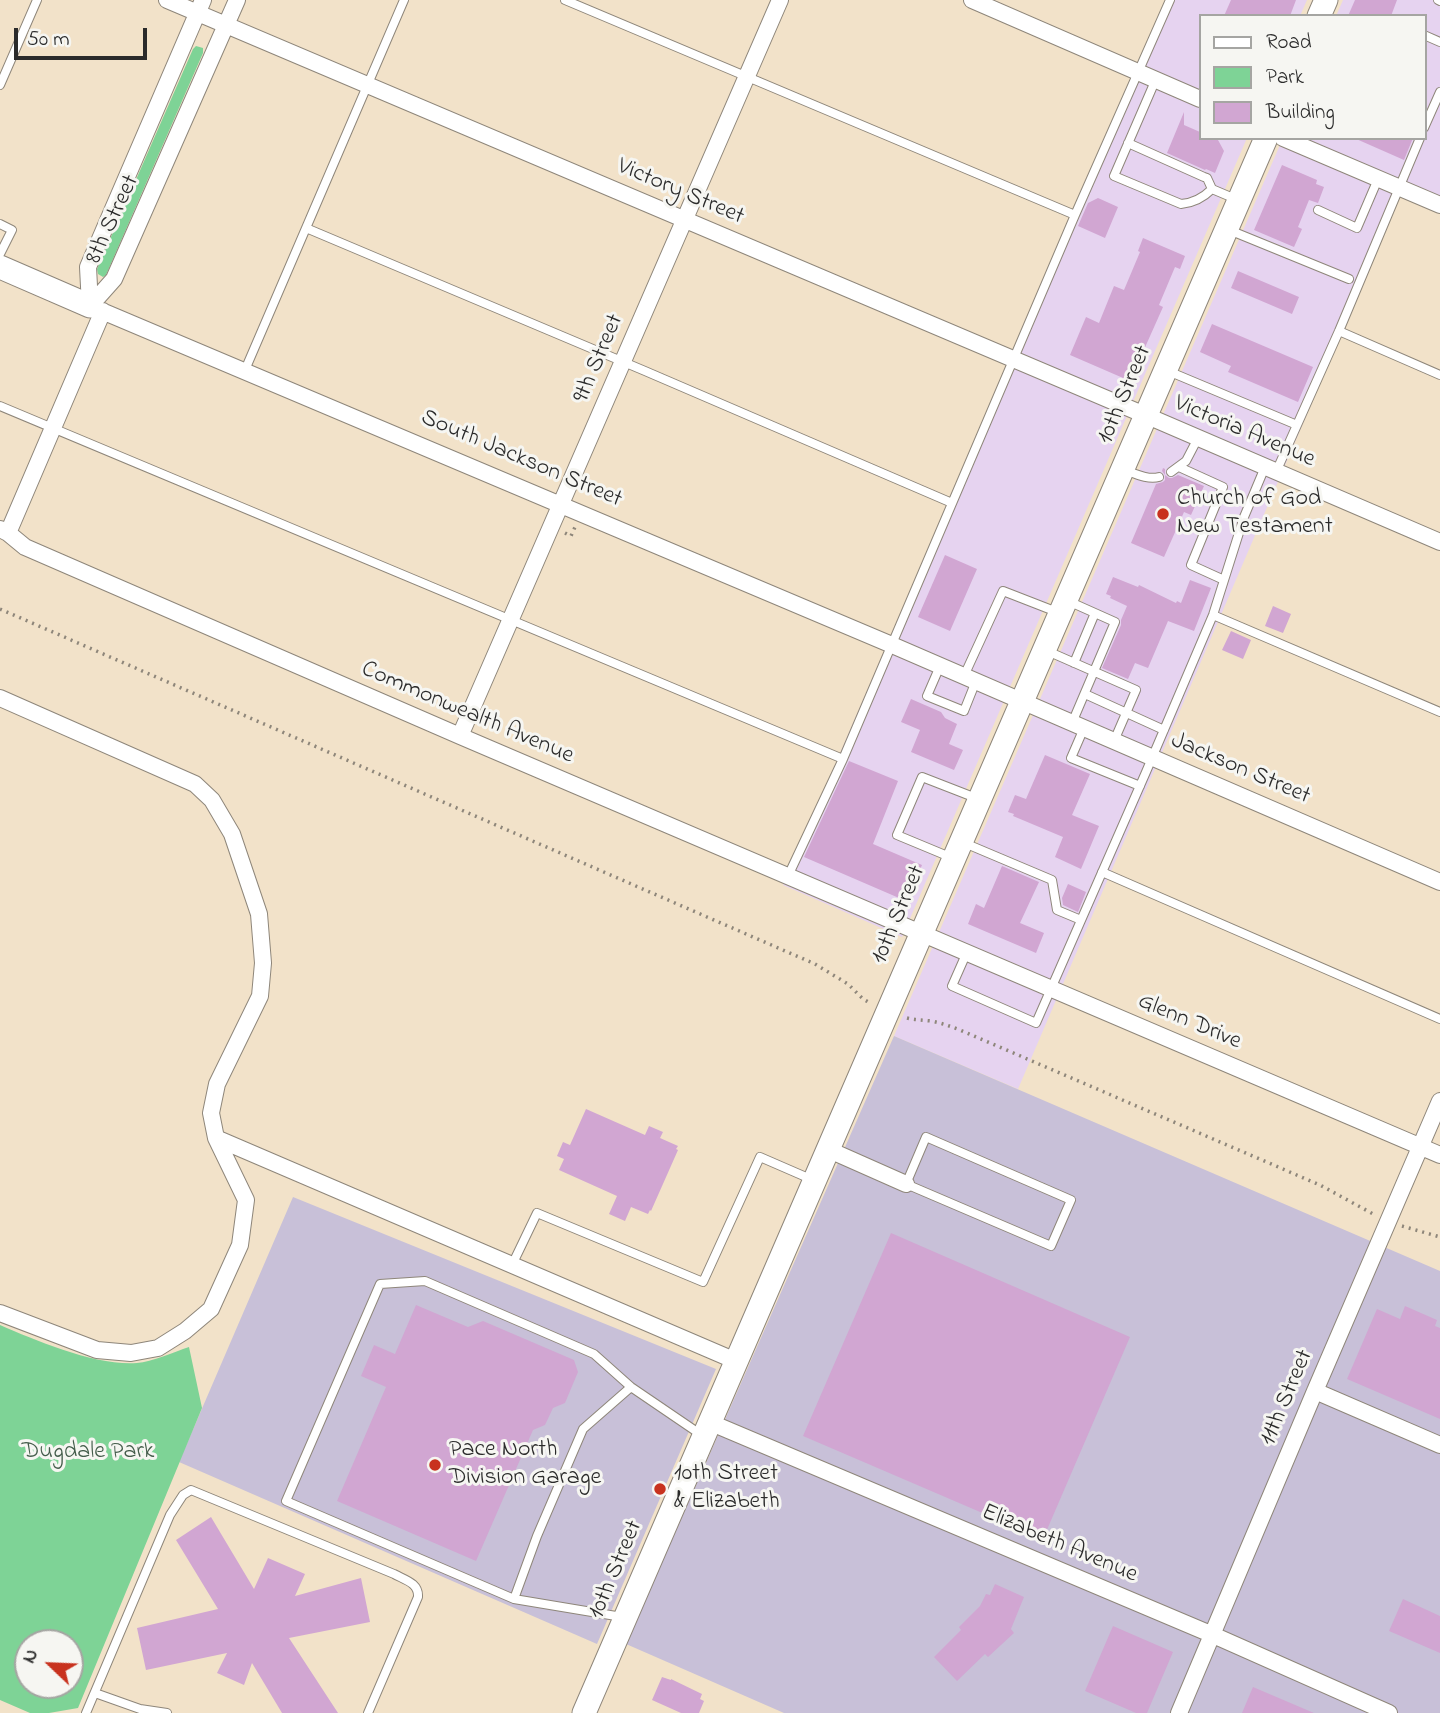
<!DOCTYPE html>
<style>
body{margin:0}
#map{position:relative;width:1440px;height:1713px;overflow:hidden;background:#f2e2c9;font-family:"Indie Flower",sans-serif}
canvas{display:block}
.legend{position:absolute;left:1199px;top:14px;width:228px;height:126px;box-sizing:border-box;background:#f6f6f2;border:2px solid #a5a5a2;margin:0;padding:9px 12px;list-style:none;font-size:21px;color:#2b2b2b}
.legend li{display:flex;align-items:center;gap:14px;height:35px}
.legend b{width:35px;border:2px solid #a5a5a2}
.north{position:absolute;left:14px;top:1629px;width:70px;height:70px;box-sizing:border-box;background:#f6f6f2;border:2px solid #a5a5a2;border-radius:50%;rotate:293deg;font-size:19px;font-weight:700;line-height:28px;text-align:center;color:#2b2b2b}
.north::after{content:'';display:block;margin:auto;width:24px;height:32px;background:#c8321e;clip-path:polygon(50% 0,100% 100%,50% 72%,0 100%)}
.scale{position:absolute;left:14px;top:28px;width:133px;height:32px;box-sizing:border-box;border:4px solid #2b2b2b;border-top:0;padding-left:9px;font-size:21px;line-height:24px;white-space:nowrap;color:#2b2b2b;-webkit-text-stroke:5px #f6f6f2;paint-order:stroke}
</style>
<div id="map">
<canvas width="1440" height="1713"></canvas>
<ul class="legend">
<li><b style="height:9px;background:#fff"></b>Road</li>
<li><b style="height:19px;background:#7ed396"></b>Park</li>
<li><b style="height:19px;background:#d1a6d2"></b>Building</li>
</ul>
<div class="north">N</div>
<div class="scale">50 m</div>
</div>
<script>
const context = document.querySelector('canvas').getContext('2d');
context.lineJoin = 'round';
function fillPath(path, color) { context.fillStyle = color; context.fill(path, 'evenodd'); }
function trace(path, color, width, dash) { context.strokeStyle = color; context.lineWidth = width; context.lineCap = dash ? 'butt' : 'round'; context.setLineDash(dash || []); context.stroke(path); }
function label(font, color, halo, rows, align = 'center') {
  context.font = font + ' "Indie Flower",sans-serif'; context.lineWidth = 6; context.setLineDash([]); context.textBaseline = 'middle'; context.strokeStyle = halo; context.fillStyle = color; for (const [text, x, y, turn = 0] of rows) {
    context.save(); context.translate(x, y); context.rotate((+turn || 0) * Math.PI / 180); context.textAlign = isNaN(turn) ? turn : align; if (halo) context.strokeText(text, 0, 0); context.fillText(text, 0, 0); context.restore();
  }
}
fillPath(new Path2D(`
 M1166,0H1307L1300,16H1200V138H1247L902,937L783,885Z
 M1343,0H1440V208L1402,192L1018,1089L894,1036L1283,138H1424V16H1336Z`), '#e6d3f0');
fillPath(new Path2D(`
 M894,1036L1440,1271V1713H784L626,1644Z
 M293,1197L716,1369L597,1644L179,1462Z`), '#c8c0d8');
fillPath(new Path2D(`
 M196,46L203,48V53L106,275L103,277L98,274L97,269L193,49Z
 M0,1325C37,1341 96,1366 137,1363C152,1362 174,1352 189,1347L202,1408L78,1708L49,1713H30L0,1700ZM28,1643H70V1685H28Z`), '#7ed396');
fillPath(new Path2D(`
 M1231,0H1296L1290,16H1224Z
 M1355,0H1397L1391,16H1348Z
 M1184,112V125L1200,132V138H1215L1218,140L1224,151L1215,173L1206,169L1205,170L1167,153Z
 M1354,138H1413L1404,160Z
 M1282,165L1317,180L1316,184L1324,187L1318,203L1309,200L1298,227L1302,229L1294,247L1254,230Z
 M1098,198L1118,207L1105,238L1078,226L1088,203Z
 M1143,238L1185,256L1180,269L1175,267L1159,305L1163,307L1130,381L1070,355L1086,317L1099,323L1114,286L1124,290L1140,252L1138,251Z
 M1238,271L1299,297L1292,314L1231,288Z
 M1212,324L1313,367L1298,402L1228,372L1231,366L1200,352Z
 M1163,468L1165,469V475L1169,478H1172L1178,475L1204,486L1191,515L1184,512L1164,557L1131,543L1156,484L1163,482L1165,480V475L1162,471Z
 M945,555L977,569L950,631L918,617Z
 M1113,577L1138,587L1139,585L1176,603L1177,601L1181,603L1190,580L1211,588L1194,631L1168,621L1148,668L1135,663L1128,679L1102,668L1121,625V620L1127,606L1110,598L1111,596L1106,594Z
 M1273,606L1291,614L1283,633L1265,626Z
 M1231,631L1251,640L1243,659L1222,650Z
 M911,699L941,712L945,718L957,724L949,744L963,750L954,770L911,752L920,730L901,722Z
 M1045,755L1090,774L1072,815L1099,826L1081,869L1055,857L1063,837L1013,816L1014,814L1008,812L1015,795L1026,799Z
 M849,761L898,781L873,844L922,865L906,901L804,857Z
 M1002,866L1039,882L1020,923L1044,933L1036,953L968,924L976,904L984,908Z
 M1068,884L1086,892L1078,912L1063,905L1062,898Z
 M586,1109L645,1135L649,1126L663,1132L660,1138L678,1146L676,1149L678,1150L651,1211L650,1210L648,1214L631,1207L625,1221L609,1214L617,1196L559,1170L564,1159L557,1156L563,1142L570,1145Z
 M891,1233L1130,1337L1043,1539L803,1436Z
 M416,1305L468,1327L483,1321L574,1360L578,1372L565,1403L553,1408L545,1425L533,1430L476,1561L337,1501L386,1387L361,1376L374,1345L395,1354Z
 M1405,1306L1437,1320L1435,1326L1440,1328V1419L1347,1379L1377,1309L1400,1319Z
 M211,1517L254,1589L268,1558L305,1574L295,1596L361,1578L370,1622L289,1638L338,1713H282L252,1663L244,1685L217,1673L227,1653L146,1670L137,1628L218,1609L176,1540Z
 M995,1584L1024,1597L1011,1629L1014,1633L988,1657L985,1654L957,1681L934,1657L961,1630L959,1627L980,1606L986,1594L990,1595Z
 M1403,1599L1440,1616V1653L1389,1631Z
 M1113,1626L1173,1652L1147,1713H1136L1085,1691Z
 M662,1677L671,1680V1679L702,1694L700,1699L704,1701L699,1713H681L652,1700Z
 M1253,1687L1314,1713H1242Z`), '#d1a6d2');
const lane = new Path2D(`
 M565,0L1075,215
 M1438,0L1440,1
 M1424,35L1440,42
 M1156,79L1114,176L1181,204C1194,203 1203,198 1212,189
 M0,85L37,0
 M1424,128L1440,92
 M1128,143L1204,177L1207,178L1212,189L1238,200
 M1318,210L1357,228L1378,179
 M0,224L12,230L0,254
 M306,228L645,371L952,503
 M1229,230L1349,279
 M1339,331L1440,375
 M245,370L404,0
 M1168,371L1297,425
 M0,406L843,759
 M1179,467L1223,487L1191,565L1224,580
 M1125,470C1136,474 1148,480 1159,477
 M1171,472L1186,461L1198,438
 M1276,472L1339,331L1420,138
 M1068,601L1115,622L1072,723
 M1213,615L1440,712
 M1045,650L1136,690L1114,741
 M1074,663L1095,613
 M940,666L927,696L964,711L976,681
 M964,676L1003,591L1057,612
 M1085,694L1164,730
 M1084,728L1071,758L1140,786
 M962,842L1052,880L1057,910L1081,920
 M950,857L897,835L922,777L976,798
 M1102,872L1440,1019
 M788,876L843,759L1075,215L1170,0
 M967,952L952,986L1036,1023L1146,772L1213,615L1244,517L1265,467
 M926,1137L1071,1200L1051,1246L906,1184Z
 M512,1265L537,1213L703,1282L760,1157L813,1180
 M514,1599L537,1536L583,1429L631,1387
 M622,1617L514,1599L286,1501L380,1284L425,1281L594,1354L631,1387L703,1436
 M95,1693L140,1709L167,1713
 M86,1713L170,1515L183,1495L191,1490L394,1574C405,1580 419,1583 418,1597L368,1713`);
const street = new Path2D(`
 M167,0L1145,415L1440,542
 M972,0L1200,99
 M1283,138L1440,205
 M90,306L892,645L1440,882
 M90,306L114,279L237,0
 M90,306L88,267L203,0
 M0,529L8,533L25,547L460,736L1440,1155
 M8,533L103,311
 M0,698L195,784L212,800L232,834L259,914L263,963L260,996L217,1084L211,1113L216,1138L246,1200L240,1245L211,1309L185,1331L158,1348L131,1353L97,1350L0,1313
 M460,736L780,0
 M216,1138L736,1361
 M827,1149L906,1184
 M1315,1391L1440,1445
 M709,1422L1213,1635L1389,1713
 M1179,1713L1315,1391L1440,1101`);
const secondary = new Path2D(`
 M1319,16L1326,0
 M0,267L90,306
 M584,1713L1266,138`);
trace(lane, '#8e867a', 10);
trace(street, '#8e867a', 18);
trace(secondary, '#8e867a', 25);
trace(new Path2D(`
 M565,533L571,536L575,527
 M0,609L815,964L848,984L863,999L870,1003
 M907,1018C915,1020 922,1020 931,1021C941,1023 950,1026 960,1030L1320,1185L1375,1215
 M1402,1226L1440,1237`), '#8e867a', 3.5, [2, 5]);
trace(lane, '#fff', 8);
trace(street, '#fff', 16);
trace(secondary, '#fff', 23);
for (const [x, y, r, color] of [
 [1163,514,7,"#c8321e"],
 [435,1465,7,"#c8321e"],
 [660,1489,7,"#c8321e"]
]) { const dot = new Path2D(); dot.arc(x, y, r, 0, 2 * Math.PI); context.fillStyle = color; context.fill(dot); trace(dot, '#f6f6f2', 2.5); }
label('24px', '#2b2b2b', '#f6f6f2', [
 ["Victory Street",680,193,23],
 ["8th Street",114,220,-65],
 ["9th Street",600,359,-67],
 ["10th Street",1126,395,-67],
 ["Victoria Avenue",1244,433,23],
 ["South Jackson Street",521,460,23],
 ["Commonwealth Avenue",467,714,23],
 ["Jackson Street",1240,770,23],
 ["10th Street",900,915,-67],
 ["Glenn Drive",1189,1023,23],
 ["11th Street",1288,1398,-67],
 ["Elizabeth Avenue",1059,1545,23],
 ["10th Street",617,1570,-67]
]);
label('24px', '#2b2b2b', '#f6f6f2', [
 ["Church of God",1177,500],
 ["New Testament",1177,528],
 ["Pace North",449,1451],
 ["Division Garage",449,1479],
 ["10th Street",674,1475],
 ["& Elizabeth",674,1503]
], 'left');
label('24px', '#445d4b', '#f6f6f2', [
 ["Dugdale Park",88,1453]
]);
</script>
